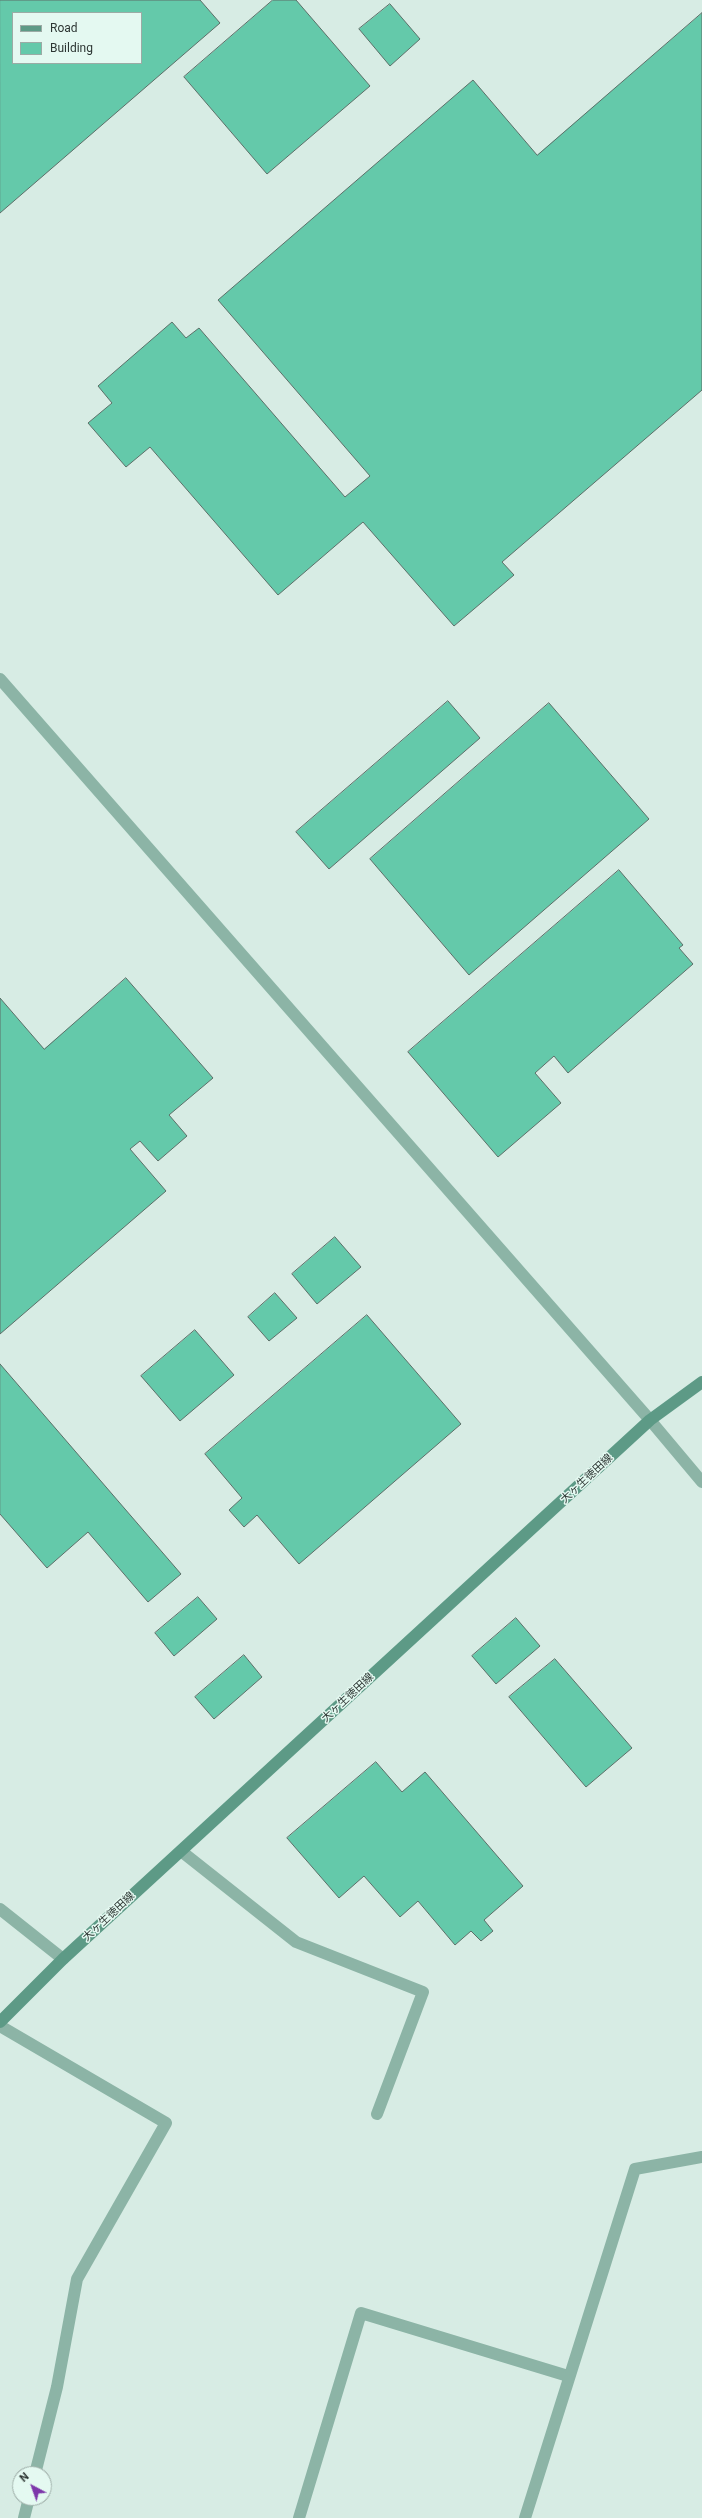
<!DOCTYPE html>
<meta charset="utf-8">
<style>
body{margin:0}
#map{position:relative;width:702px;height:2518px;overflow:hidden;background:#d7ece4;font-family:Roboto,sans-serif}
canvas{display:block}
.legend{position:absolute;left:12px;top:12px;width:130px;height:52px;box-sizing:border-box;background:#e4f9f1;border:1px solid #9baba5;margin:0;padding:5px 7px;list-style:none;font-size:12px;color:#2d3633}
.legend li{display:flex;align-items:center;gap:8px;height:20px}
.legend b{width:20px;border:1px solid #9baba5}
.north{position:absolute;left:12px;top:2466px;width:40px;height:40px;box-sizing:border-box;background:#e4f9f1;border:1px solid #9baba5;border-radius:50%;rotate:319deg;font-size:11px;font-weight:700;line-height:16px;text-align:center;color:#2d3633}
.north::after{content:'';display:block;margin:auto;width:14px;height:18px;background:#7d37aa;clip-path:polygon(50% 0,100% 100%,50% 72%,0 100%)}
</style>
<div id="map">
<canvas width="702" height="2518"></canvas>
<ul class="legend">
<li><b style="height:5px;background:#5d9a86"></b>Road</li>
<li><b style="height:11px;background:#64c9aa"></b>Building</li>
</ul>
<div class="north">N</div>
</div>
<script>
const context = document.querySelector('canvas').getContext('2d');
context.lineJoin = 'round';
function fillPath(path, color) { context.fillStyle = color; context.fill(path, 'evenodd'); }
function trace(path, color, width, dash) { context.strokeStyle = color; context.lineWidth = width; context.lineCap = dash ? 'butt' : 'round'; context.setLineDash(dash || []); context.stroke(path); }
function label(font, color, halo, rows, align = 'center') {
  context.font = font + ' Roboto,"Noto Sans JP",sans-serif'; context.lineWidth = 3; context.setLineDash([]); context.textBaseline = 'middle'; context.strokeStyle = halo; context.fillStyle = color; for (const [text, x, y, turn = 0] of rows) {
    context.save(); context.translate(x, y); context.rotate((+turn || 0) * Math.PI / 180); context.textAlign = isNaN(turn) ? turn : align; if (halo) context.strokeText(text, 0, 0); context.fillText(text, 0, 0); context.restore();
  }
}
const building = new Path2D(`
 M0,0H200L220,23L0,213ZM13,13H141V63H13Z
 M273,0H296L370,86L267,174L184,77Z
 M390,4L420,39L390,66L359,29Z
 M702,13V390L502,562L514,575L454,626L363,522L278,595L150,447L126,467L88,423L112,403L98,386L172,322L186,338L199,328L345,497L370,476L218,300L473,80L537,155Z
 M448,701L480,738L329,869L296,832Z
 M549,703L649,819L469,975L370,859Z
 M619,870L683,945L679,948L693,964L568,1073L554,1056L535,1073L561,1103L498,1157L408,1052Z
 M126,978L213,1078L169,1115L187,1136L158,1161L140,1141L130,1149L166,1191L0,1334V998L44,1049Z
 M335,1237L361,1267L317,1304L292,1274Z
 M275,1293L297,1318L269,1341L248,1317Z
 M367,1315L461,1424L299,1564L257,1515L244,1527L229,1510L242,1498L205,1454Z
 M195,1330L234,1375L180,1421L141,1376Z
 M0,1364L181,1574L148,1602L88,1532L47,1568L0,1514Z
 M198,1597L217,1619L174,1656L155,1633Z
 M516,1618L540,1646L496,1684L472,1656Z
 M244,1655L262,1677L214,1719L195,1697Z
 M555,1659L632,1748L586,1787L509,1697Z
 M376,1762L402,1792L425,1772L523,1886L484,1920L493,1931L481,1941L471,1931L455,1945L418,1901L400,1917L364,1876L339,1898L287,1838Z`);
fillPath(building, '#64c9aa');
trace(building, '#5c6f68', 1);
trace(new Path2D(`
 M181,1851L296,1942L423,1992L377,2114
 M0,1909L63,1959
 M0,2026L166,2123L77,2279L57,2387L35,2474
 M24,2518L29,2498
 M299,2518L361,2313L568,2376
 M525,2518L635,2169L702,2157`), '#8cb4a6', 12);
trace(new Path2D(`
 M0,679L650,1420L702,1482`), '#8cb4a6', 12);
trace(new Path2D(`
 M0,2022L63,1959L650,1420L702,1382`), '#5d9a86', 12);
label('11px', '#2d3633', '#e4f9f1', [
 ["大ヶ生徳田線",587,1479,-43],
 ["大ヶ生徳田線",348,1698,-43],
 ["大ヶ生徳田線",109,1917,-43]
]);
</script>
